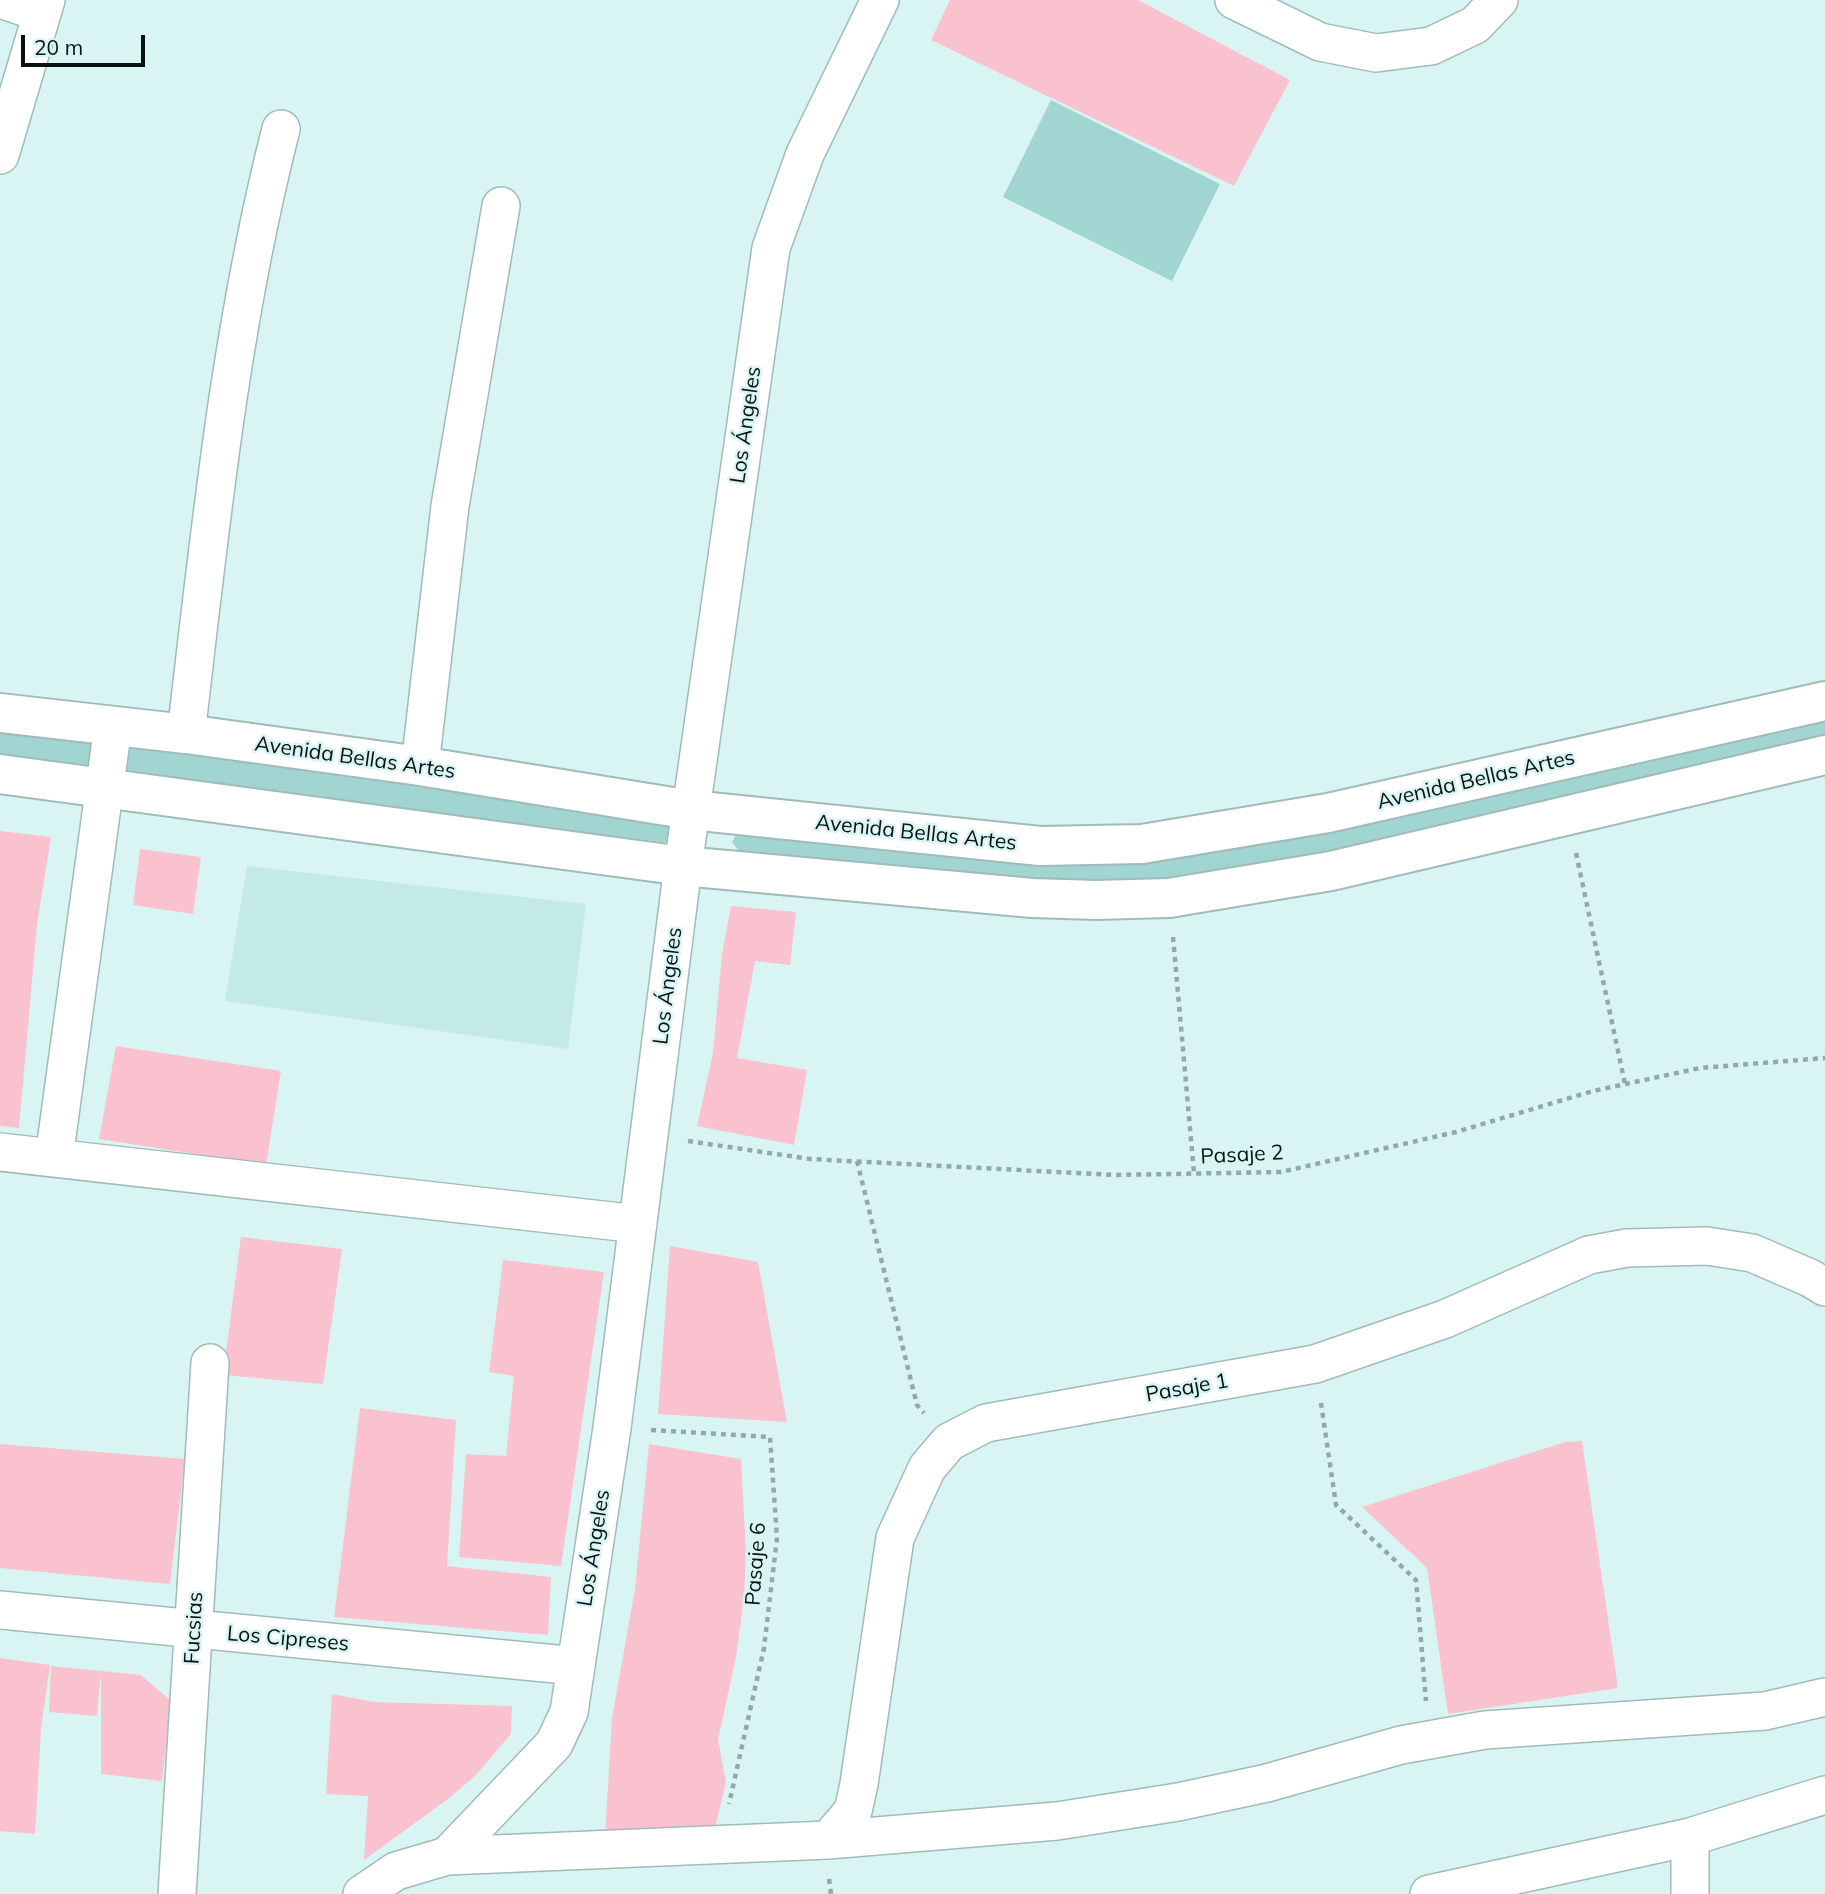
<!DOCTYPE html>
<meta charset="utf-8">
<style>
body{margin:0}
#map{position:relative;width:1825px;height:1894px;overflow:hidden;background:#d9f5f3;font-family:Mulish,sans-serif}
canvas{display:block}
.scale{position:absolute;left:21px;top:35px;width:124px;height:32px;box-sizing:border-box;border:4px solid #081211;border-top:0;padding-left:9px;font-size:21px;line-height:24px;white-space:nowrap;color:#081211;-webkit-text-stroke:5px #d9f5f3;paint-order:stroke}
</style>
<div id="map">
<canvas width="1825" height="1894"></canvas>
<div class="scale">20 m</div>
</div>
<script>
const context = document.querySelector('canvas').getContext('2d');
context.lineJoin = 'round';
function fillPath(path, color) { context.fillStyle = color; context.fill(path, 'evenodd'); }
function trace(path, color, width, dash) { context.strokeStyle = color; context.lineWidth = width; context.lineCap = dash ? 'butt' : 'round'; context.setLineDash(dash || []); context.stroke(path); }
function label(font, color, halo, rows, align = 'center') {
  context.font = font + ' Mulish,sans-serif'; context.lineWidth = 5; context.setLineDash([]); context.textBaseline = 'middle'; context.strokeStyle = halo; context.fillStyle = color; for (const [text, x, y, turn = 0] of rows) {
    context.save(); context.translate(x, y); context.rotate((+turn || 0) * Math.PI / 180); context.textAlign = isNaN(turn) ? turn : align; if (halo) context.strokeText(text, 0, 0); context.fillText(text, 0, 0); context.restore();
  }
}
fillPath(new Path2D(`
 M247,866L586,904L568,1049L225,1001Z`), '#c4eae7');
fillPath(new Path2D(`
 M1051,100L1220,184L1172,281L1003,197Z
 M1825,720V746L1337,853L1219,874L1098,887L740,852L732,842L737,833L1021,859Z
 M0,729L686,816L672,843L0,761Z`), '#a1d5d1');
fillPath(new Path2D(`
 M950,0H1138L1290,80L1234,186L931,40Z
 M0,831L51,837L37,925L19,1128L0,1126Z
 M140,849L201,857L193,914L133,905Z
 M731,906L796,912L790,965L755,961L737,1058L807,1070L794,1145L697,1126L713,1053L722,954Z
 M116,1046L281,1071L266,1165L99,1139Z
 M241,1237L342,1249L323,1384L223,1375Z
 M670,1246L758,1262L787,1422L658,1414Z
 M503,1260L604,1272L561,1566L459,1557L466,1454L506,1456L514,1376L489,1372Z
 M360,1408L456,1420L447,1566L551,1577L548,1635L334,1617Z
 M1582,1441L1618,1688L1448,1714L1427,1568L1362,1507L1565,1442Z
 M0,1444L185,1459L170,1584L0,1568Z
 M649,1444L741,1459L746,1552L744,1597L736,1657L718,1740L726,1782L715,1828L605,1837L612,1718L635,1589Z
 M0,1658L50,1665L41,1729L35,1834L0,1831Z
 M51,1666L141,1675L171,1701L162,1781L101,1774V1673L97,1716L49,1712Z
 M332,1694L374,1702L512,1706L511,1734L474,1777L448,1799L364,1860L368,1796L326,1794Z`), '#f9c2ce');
const street = new Path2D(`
 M3,0L42,13
 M1234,0L1320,42L1376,53L1431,46L1475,25L1499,0
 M0,155L46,0
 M186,734C210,531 230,328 281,129
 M420,766L450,506L501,206
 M0,1152L638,1224
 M54,1158L113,726
 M0,1610L576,1666
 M1690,1837V1894
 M828,1840L853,1811L859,1784L895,1538L927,1468L949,1442L986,1423L1315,1364L1445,1319L1589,1255L1627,1248L1707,1246L1752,1253L1810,1278L1825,1287
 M447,1856L828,1840L1057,1821L1178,1802L1267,1783L1401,1745L1485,1730L1765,1711L1825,1697
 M177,1894L210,1363
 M362,1894L396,1871L447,1856L554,1744L569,1712L612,1428L683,866L771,248L805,154L880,0
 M1429,1894L1690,1837L1825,1795`);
const secondary = new Path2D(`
 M0,713L186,734L420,766L691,810L1040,846L1142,844L1328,813L1825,701
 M0,774L683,866L1032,898L1096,900L1169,898L1331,871L1825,755`);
trace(street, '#a0bbb9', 40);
trace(secondary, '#a0bbb9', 42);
trace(new Path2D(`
 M1576,853L1625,1084
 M1173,937L1194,1173
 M688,1141L810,1159L1114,1175L1281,1172L1456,1132L1593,1091L1700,1068L1825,1058
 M857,1161L917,1405L924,1413
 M1321,1403L1336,1505L1416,1580L1426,1701
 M651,1430L770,1437L777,1538L764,1648L729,1804
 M829,1879L831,1894`), '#93a9a7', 4.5, [5, 5]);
trace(street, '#fff', 37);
trace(secondary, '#fff', 38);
label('21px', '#081211', '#d9f5f3', [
 ["Los Ángeles",746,425,-82],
 ["Avenida Bellas Artes",355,758,8],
 ["Avenida Bellas Artes",1476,780,-13],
 ["Avenida Bellas Artes",916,833,6],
 ["Los Ángeles",668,986,-83],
 ["Pasaje 2",1242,1155,-3],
 ["Pasaje 1",1187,1388,-10],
 ["Los Ángeles",594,1548,-81],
 ["Pasaje 6",756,1564,-86],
 ["Fucsias",194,1628,-87],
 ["Los Cipreses",288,1639,5]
]);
</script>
